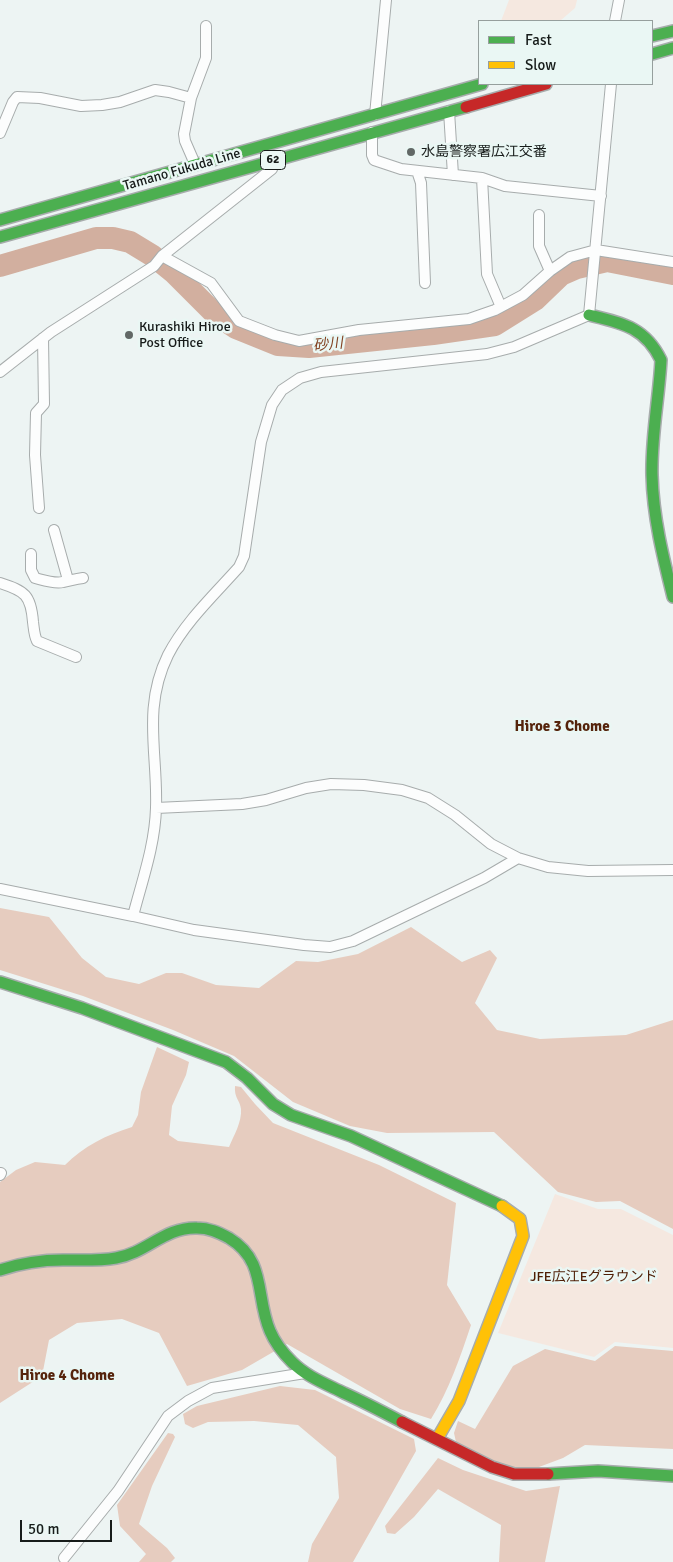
<!DOCTYPE html>
<meta charset="utf-8">
<style>
body{margin:0}
#map{position:relative;width:673px;height:1562px;overflow:hidden;background:#edf4f3;font-family:Signika,sans-serif}
canvas{display:block}
.legend{position:absolute;left:478px;top:20px;width:175px;height:65px;box-sizing:border-box;background:#eaf7f4;border:1px solid #969f9d;margin:0;padding:6px 9px;list-style:none;font-size:15px;color:#171c1a}
.legend li{display:flex;align-items:center;gap:10px;height:25px}
.legend b{width:25px;border:1px solid #969f9d}
.scale{position:absolute;left:20px;top:1520px;width:92px;height:22px;box-sizing:border-box;border:2px solid #171c1a;border-top:0;padding-left:6px;font-size:15px;line-height:18px;white-space:nowrap;color:#171c1a;-webkit-text-stroke:4px #eaf7f4;paint-order:stroke}
</style>
<div id="map">
<canvas width="673" height="1562"></canvas>
<ul class="legend">
<li><b style="height:6px;background:#4caf50"></b>Fast</li>
<li><b style="height:6px;background:#ffc107"></b>Slow</li>
</ul>
<div class="scale">50 m</div>
</div>
<script>
const context = document.querySelector('canvas').getContext('2d');
context.lineJoin = 'round';
function fillPath(path, color) { context.fillStyle = color; context.fill(path, 'evenodd'); }
function trace(path, color, width, dash) { context.strokeStyle = color; context.lineWidth = width; context.lineCap = dash ? 'butt' : 'round'; context.setLineDash(dash || []); context.stroke(path); }
function label(font, color, halo, rows, align = 'center') {
  context.font = font + ' Signika,"Noto Sans JP",sans-serif'; context.lineWidth = 5; context.setLineDash([]); context.textBaseline = 'middle'; context.strokeStyle = halo; context.fillStyle = color; for (const [text, x, y, turn = 0] of rows) {
    context.save(); context.translate(x, y); context.rotate((+turn || 0) * Math.PI / 180); context.textAlign = isNaN(turn) ? turn : align; if (halo) context.strokeText(text, 0, 0); context.fillText(text, 0, 0); context.restore();
  }
}
fillPath(new Path2D(`
 M509,0H577L575,8L560,21H501Z
 M555,1194L598,1209H621L673,1235V1348L615,1342L594,1357L498,1333Z`), '#f5e8e0');
fillPath(new Path2D(`
 M0,908L49,917L82,958L106,977L139,984L166,973H182L216,985L259,988L296,961L318,962L358,954L411,927L462,962L490,950L497,958L475,1003L497,1030L540,1039L626,1035L673,1020V1229L620,1201L596,1202L558,1192L494,1132L387,1133L350,1126L293,1102L234,1056L173,1030L83,996L0,970Z
 M157,1047L189,1062L186,1075L172,1106L169,1135L178,1141L229,1147C234,1135 242,1122 241,1109C240,1100 234,1098 235,1086L241,1087L255,1104L273,1123L379,1165L456,1203L447,1285L471,1325C460,1358 449,1390 431,1419L400,1409L287,1344L242,1370L187,1386L159,1333L122,1319L77,1323L49,1340L42,1376L0,1403V1182L16,1170L35,1162L65,1165C84,1146 106,1135 132,1127L138,1115L141,1092Z
 M615,1346L673,1351V1449L585,1445L563,1458L531,1470L512,1468L494,1462L456,1442L454,1433L458,1421L475,1429L513,1366L545,1349L595,1361Z
 M280,1386L315,1390L414,1439L416,1451L353,1562H308L312,1544L339,1498L336,1457L298,1425L254,1421L208,1422L193,1428L185,1424L183,1414L197,1406Z
 M168,1433L173,1434L175,1437L152,1486L139,1524L167,1548L175,1558L171,1562H139L146,1554L120,1526L117,1505Z
 M438,1458L463,1470L526,1491L560,1486L545,1562H499L501,1525L438,1489L414,1517L395,1534L387,1533L385,1526Z`), '#e6ccbf');
trace(new Path2D(`
 M0,266L96,238H113L130,242L153,256L174,273L215,314L236,328L278,345L309,347L433,334L495,325L535,300L561,275L577,268L607,261L673,274`), '#d2af9f', 22);
const street = new Path2D(`
 M615,21L619,0
 M449,111L453,175
 M375,115L386,0
 M372,132V155L374,160L401,169L482,178L505,186L601,196
 M0,133L13,102L17,97L40,98L81,106L102,105L120,102L155,90L169,92L191,98
 M195,164L185,141L184,134L191,98L206,58V26
 M417,171L421,183L425,283
 M482,178L487,274L501,307
 M539,215V246L550,271
 M162,256L211,283L239,321L275,335L299,341L359,330L469,319L495,310L523,295L550,271L570,257L596,250L673,262
 M0,372L51,332L154,266L162,256L272,169L276,159
 M39,508L35,455L36,413L44,404L43,338
 M54,530L68,580
 M31,554V570L35,578C43,580 54,584 63,582C69,581 75,579 83,578
 M0,583C25,591 31,595 33,622C34,629 34,635 37,641L76,657
 M156,808L242,804L266,800L306,788L331,784L364,785L402,790L428,798L455,815L491,844L518,858L548,867L588,871L673,870
 M0,889L133,916L194,930L304,945L330,947L353,941L484,878L518,858
 M133,916C142,881 155,845 156,808C158,754 142,708 168,655C185,622 214,595 239,567L244,556L261,442L272,405L282,390L300,378L321,372L487,354L514,347L589,315L611,84
 M0,1175L1,1173
 M64,1558L118,1491L168,1416L188,1401L212,1388L305,1373`);
const fast = new Path2D(`
 M652,36L673,31
 M652,54L673,48
 M0,220L482,84
 M0,237L466,107
 M589,315C622,323 645,327 661,360C659,398 651,437 652,475C653,517 663,557 673,597
 M0,982L82,1008L226,1062L247,1078L273,1104L291,1115L351,1136L502,1206
 M0,1270C21,1263 41,1260 63,1260C81,1260 99,1261 116,1258C147,1253 164,1227 197,1228C209,1228 218,1232 229,1238C267,1261 255,1296 270,1331C275,1343 284,1354 292,1362C307,1377 326,1384 344,1393C364,1402 383,1412 402,1422
 M548,1474L598,1471L673,1476`);
const slow = new Path2D(`
 M437,1439L459,1401L523,1236L520,1219L502,1206`);
const jam = new Path2D(`
 M466,107L546,84
 M402,1422L492,1467L514,1474H548`);
trace(street, '#a7acac', 12);
trace(fast, '#a7acac', 14);
trace(slow, '#a7acac', 14);
trace(jam, '#a7acac', 14);
trace(street, '#fcfdfd', 10);
trace(fast, '#4caf50', 11);
trace(slow, '#ffc107', 11);
trace(jam, '#c62828', 11);
for (const [x, y, r, color] of [
 [411,152,5,"#626866"],
 [129,335,5,"#626866"]
]) { const dot = new Path2D(); dot.arc(x, y, r, 0, 2 * Math.PI); context.fillStyle = color; context.fill(dot); trace(dot, '#eaf7f4', 2); }
for (const [x, y, w] of [
 [273,160,25]
]) { const box = new Path2D(); box.roundRect(x - w / 2, y - 9.5, w, 19, 4); context.fillStyle = '#eaf7f4'; context.fill(box); trace(box, '#171c1a', 1); }
label('bold 12px', '#171c1a', null, [
 ["62",273,160]
]);
label('14px', '#171c1a', '#eaf7f4', [
 ["水島警察署広江交番",421,152],
 ["Kurashiki Hiroe",139,327],
 ["Post Office",139,343]
], 'left');
label('14px', '#171c1a', '#eaf7f4', [
 ["Tamano Fukuda Line",182,170,-16]
]);
label('14px', '#4f1f06', '#eaf7f4', [
 ["JFE広江Eグラウンド",594,1277]
]);
label('italic 15px', '#834222', '#eaf7f4', [
 ["砂川",328,345,-6]
]);
label('bold 15px', '#55240c', '#eaf7f4', [
 ["Hiroe 3 Chome",562,727],
 ["Hiroe 4 Chome",67,1376]
]);
</script>
